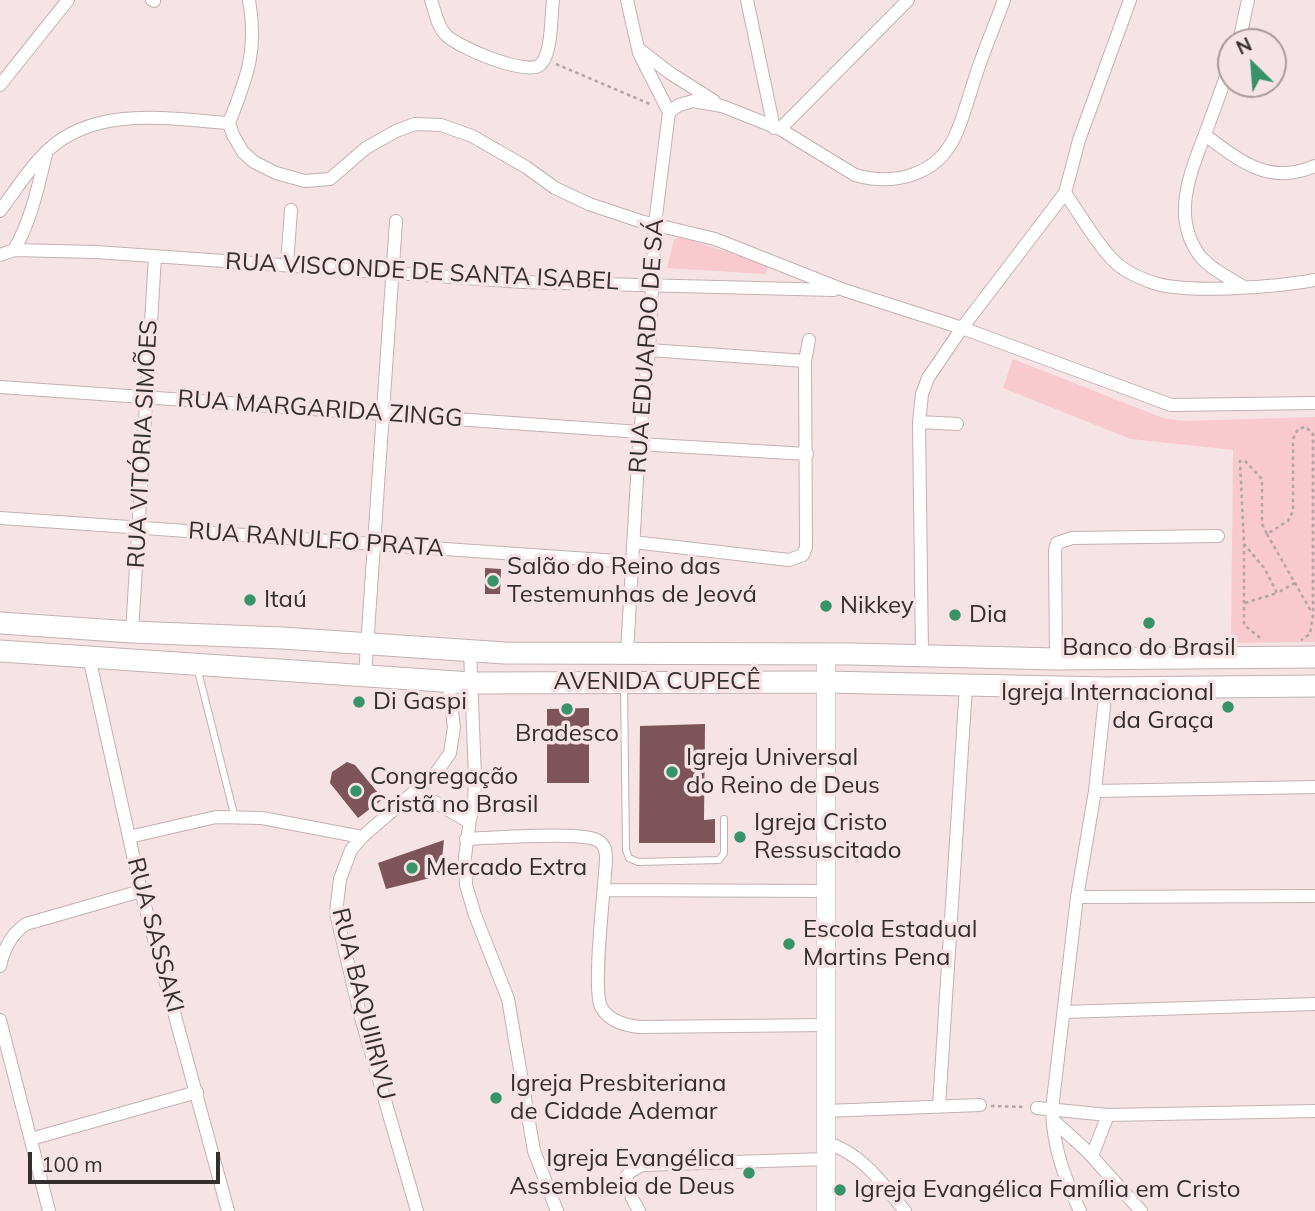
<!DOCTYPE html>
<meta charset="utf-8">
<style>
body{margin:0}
#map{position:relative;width:1315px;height:1211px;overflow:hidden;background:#f6e3e5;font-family:Mulish,sans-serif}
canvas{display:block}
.north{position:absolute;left:1217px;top:28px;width:70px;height:70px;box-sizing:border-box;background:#f6e3e5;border:2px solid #a99b9c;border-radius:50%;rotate:335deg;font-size:19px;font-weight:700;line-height:28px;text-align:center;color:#352e2f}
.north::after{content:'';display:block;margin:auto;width:24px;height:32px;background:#37936a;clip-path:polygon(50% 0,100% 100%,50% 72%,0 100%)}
.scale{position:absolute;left:28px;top:1152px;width:192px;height:32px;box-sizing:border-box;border:4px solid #352e2f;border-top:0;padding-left:9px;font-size:21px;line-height:24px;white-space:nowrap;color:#352e2f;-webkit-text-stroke:5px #f6e3e5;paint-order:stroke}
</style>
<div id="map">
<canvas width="1315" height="1211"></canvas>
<div class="north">N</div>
<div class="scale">100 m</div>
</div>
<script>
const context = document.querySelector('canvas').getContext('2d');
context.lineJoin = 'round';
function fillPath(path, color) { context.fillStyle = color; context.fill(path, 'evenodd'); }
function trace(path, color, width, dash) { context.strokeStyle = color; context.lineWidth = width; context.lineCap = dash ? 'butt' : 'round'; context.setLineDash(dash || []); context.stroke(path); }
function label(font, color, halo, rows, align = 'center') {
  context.font = font + ' Mulish,sans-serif'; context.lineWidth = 7; context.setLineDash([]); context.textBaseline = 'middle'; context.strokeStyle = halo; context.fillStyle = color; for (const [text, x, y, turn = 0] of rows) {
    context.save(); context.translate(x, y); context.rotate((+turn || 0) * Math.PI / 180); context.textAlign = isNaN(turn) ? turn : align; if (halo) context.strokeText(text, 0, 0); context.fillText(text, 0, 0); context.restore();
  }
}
fillPath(new Path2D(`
 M681,237L764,264L768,268L765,274L667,268L674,239Z
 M1013,359L1163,418L1185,421L1315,417V642L1231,643L1233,450L1131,439L1003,388Z`), '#f8c9ce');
fillPath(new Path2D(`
 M485,568L501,569L500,594H485Z
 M589,708V783H547V709Z
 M705,724L704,820L715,819V843H639L640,726Z
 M347,762L355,765L383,799L358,818L330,783L332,772Z
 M444,840L442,859L446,874L386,889L378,863Z`), '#7d5459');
const lane = new Path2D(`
 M197,667L235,818
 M624,685L626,850L629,858L638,862L719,860L724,853V819`);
const street = new Path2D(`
 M152,0L154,1
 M431,0C435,11 437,26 446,35C457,47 530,78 541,64C552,53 551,16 553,0
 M627,0L639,53L669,112L655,224L649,350L639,444L627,653
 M747,0L774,128
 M1239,42L1248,0
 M640,50L670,73L714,101
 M1231,63C1222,87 1214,111 1205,134C1190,174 1171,217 1200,256C1211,269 1229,278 1244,287
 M0,85L68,0
 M669,112L679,105L693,101L722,106L780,129L855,175C893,186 937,176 955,136C964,117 969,95 976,75C984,50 995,25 1004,0
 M229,123C247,77 258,51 249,0
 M780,129L908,0
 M1205,135C1240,161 1269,186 1315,166
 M1065,193C1080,214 1094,240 1112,259C1122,270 1139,278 1154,283C1188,294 1278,287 1315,280
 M0,211C15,191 29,168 47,151C96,105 168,119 229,123L233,135L243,152L254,162L276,173L305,181L330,179L366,148L396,131L415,124L441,125L472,136L526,167L555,188L589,204L640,221L715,239L844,290L962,328L1171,405L1315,403
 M14,250C31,221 38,187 46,154
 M0,255L14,250L96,252L523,282L834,290
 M287,264L291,210
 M649,350L805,361
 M0,387L640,432
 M919,422L957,424
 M639,444L807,454
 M0,518L632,562
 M633,542L789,560L803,555L806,547L805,361L809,340
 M132,632L155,257
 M470,651L475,777L474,806L470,819L465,857L466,885L475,915L508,999L534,1151L557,1211
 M922,655L919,422L922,394L928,378L962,328L1065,193L1079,140L1130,0
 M89,657L141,891L228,1211
 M1056,659L1055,550L1057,543L1072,538L1218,536
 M365,676L396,221
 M1095,791L1315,787
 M409,797L433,801L469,822
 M129,837L216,817L262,818L362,837
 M466,839C492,838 579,831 597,840C605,844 606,851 606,859C605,885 592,989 601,1007C609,1021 624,1025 639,1027L827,1025
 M604,890L826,891
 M1077,897L1315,896
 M0,966C4,948 11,934 26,924L141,891
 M1064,1012L1315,1004
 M0,1020L49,1211
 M939,1106L966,686
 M1037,1108L1108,1115L1315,1111
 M826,1111L980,1105
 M1053,1120L1087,1151L1141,1211
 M31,1139L197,1092
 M825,1142C862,1153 882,1183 905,1211
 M1092,1156L1108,1115
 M417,1211L360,1014L336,913L340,879L351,850L362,837L436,773L450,753L454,727L448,681
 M639,1211L632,1198L626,1177L631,1171L642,1165L826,1159
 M1080,1211C1064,1177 1053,1147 1052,1109L1077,897L1095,791L1106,688`);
const secondary = new Path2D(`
 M826,654V1211`);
const primary = new Path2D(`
 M0,623L132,632L282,638L505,653L852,654L1056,659L1315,657
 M0,651L471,683L825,682L1106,688L1315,686`);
trace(lane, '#c2b0b2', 8);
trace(street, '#c2b0b2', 14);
trace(secondary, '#c2b0b2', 19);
trace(primary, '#c2b0b2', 23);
trace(new Path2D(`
 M556,64L650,104
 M1267,534L1312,613
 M1244,544V625L1263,640
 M1295,583L1277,593L1265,569L1244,544L1240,461H1245L1262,479V524L1267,534L1288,521L1293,511V439L1298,429L1306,427L1313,434V615L1310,634L1301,640
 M1245,603L1277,593
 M991,1106L1026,1107`), '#b3a5a6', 2.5, [3.5, 3.5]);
trace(lane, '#fff', 6);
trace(street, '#fff', 12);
trace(secondary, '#fff', 18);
trace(primary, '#fff', 21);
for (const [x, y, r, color] of [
 [493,581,7,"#37936a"],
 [250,600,7,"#37936a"],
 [826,606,7,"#37936a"],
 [955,615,7,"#37936a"],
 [1149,623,7,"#37936a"],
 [359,702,7,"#37936a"],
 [1228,707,7,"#37936a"],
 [567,709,7,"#37936a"],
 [672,772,7,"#37936a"],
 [356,791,7,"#37936a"],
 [740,837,7,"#37936a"],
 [412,868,7,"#37936a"],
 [789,944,7,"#37936a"],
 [496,1098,7,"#37936a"],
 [749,1173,7,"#37936a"],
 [840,1190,7,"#37936a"]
]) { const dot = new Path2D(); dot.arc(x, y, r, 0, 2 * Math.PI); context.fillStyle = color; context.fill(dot); trace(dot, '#f6e3e5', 2.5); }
label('24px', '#352e2f', '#f6e3e5', [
 ["RUA VISCONDE DE SANTA ISABEL",422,272,3],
 ["RUA EDUARDO DE SÁ",647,346,-86],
 ["RUA MARGARIDA ZINGG",320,409,4],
 ["RUA VITÓRIA SIMÕES",143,444,-87],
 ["RUA RANULFO PRATA",316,540,4],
 ["AVENIDA CUPECÊ",657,682],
 ["RUA SASSAKI",155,935,75],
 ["RUA BAQUIIRIVU",363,1004,76]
]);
label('24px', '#352e2f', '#f6e3e5', [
 ["Salão do Reino das",507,567],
 ["Testemunhas de Jeová",507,595],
 ["Itaú",264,600],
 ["Nikkey",840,606],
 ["Dia",969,615],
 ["Banco do Brasil",1149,648,"center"],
 ["Igreja Internacional",1214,693,"right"],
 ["da Graça",1214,721,"right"],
 ["Di Gaspi",373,702],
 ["Bradesco",567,734,"center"],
 ["Igreja Universal",686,758],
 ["do Reino de Deus",686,786],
 ["Congregação",370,777],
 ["Cristã no Brasil",370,805],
 ["Igreja Cristo",754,823],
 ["Ressuscitado",754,851],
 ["Mercado Extra",426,868],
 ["Escola Estadual",803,930],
 ["Martins Pena",803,958],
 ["Igreja Presbiteriana",510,1084],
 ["de Cidade Ademar",510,1112],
 ["Igreja Evangélica",735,1159,"right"],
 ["Assembleia de Deus",735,1187,"right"],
 ["Igreja Evangélica Família em Cristo",854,1190]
], 'left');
</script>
